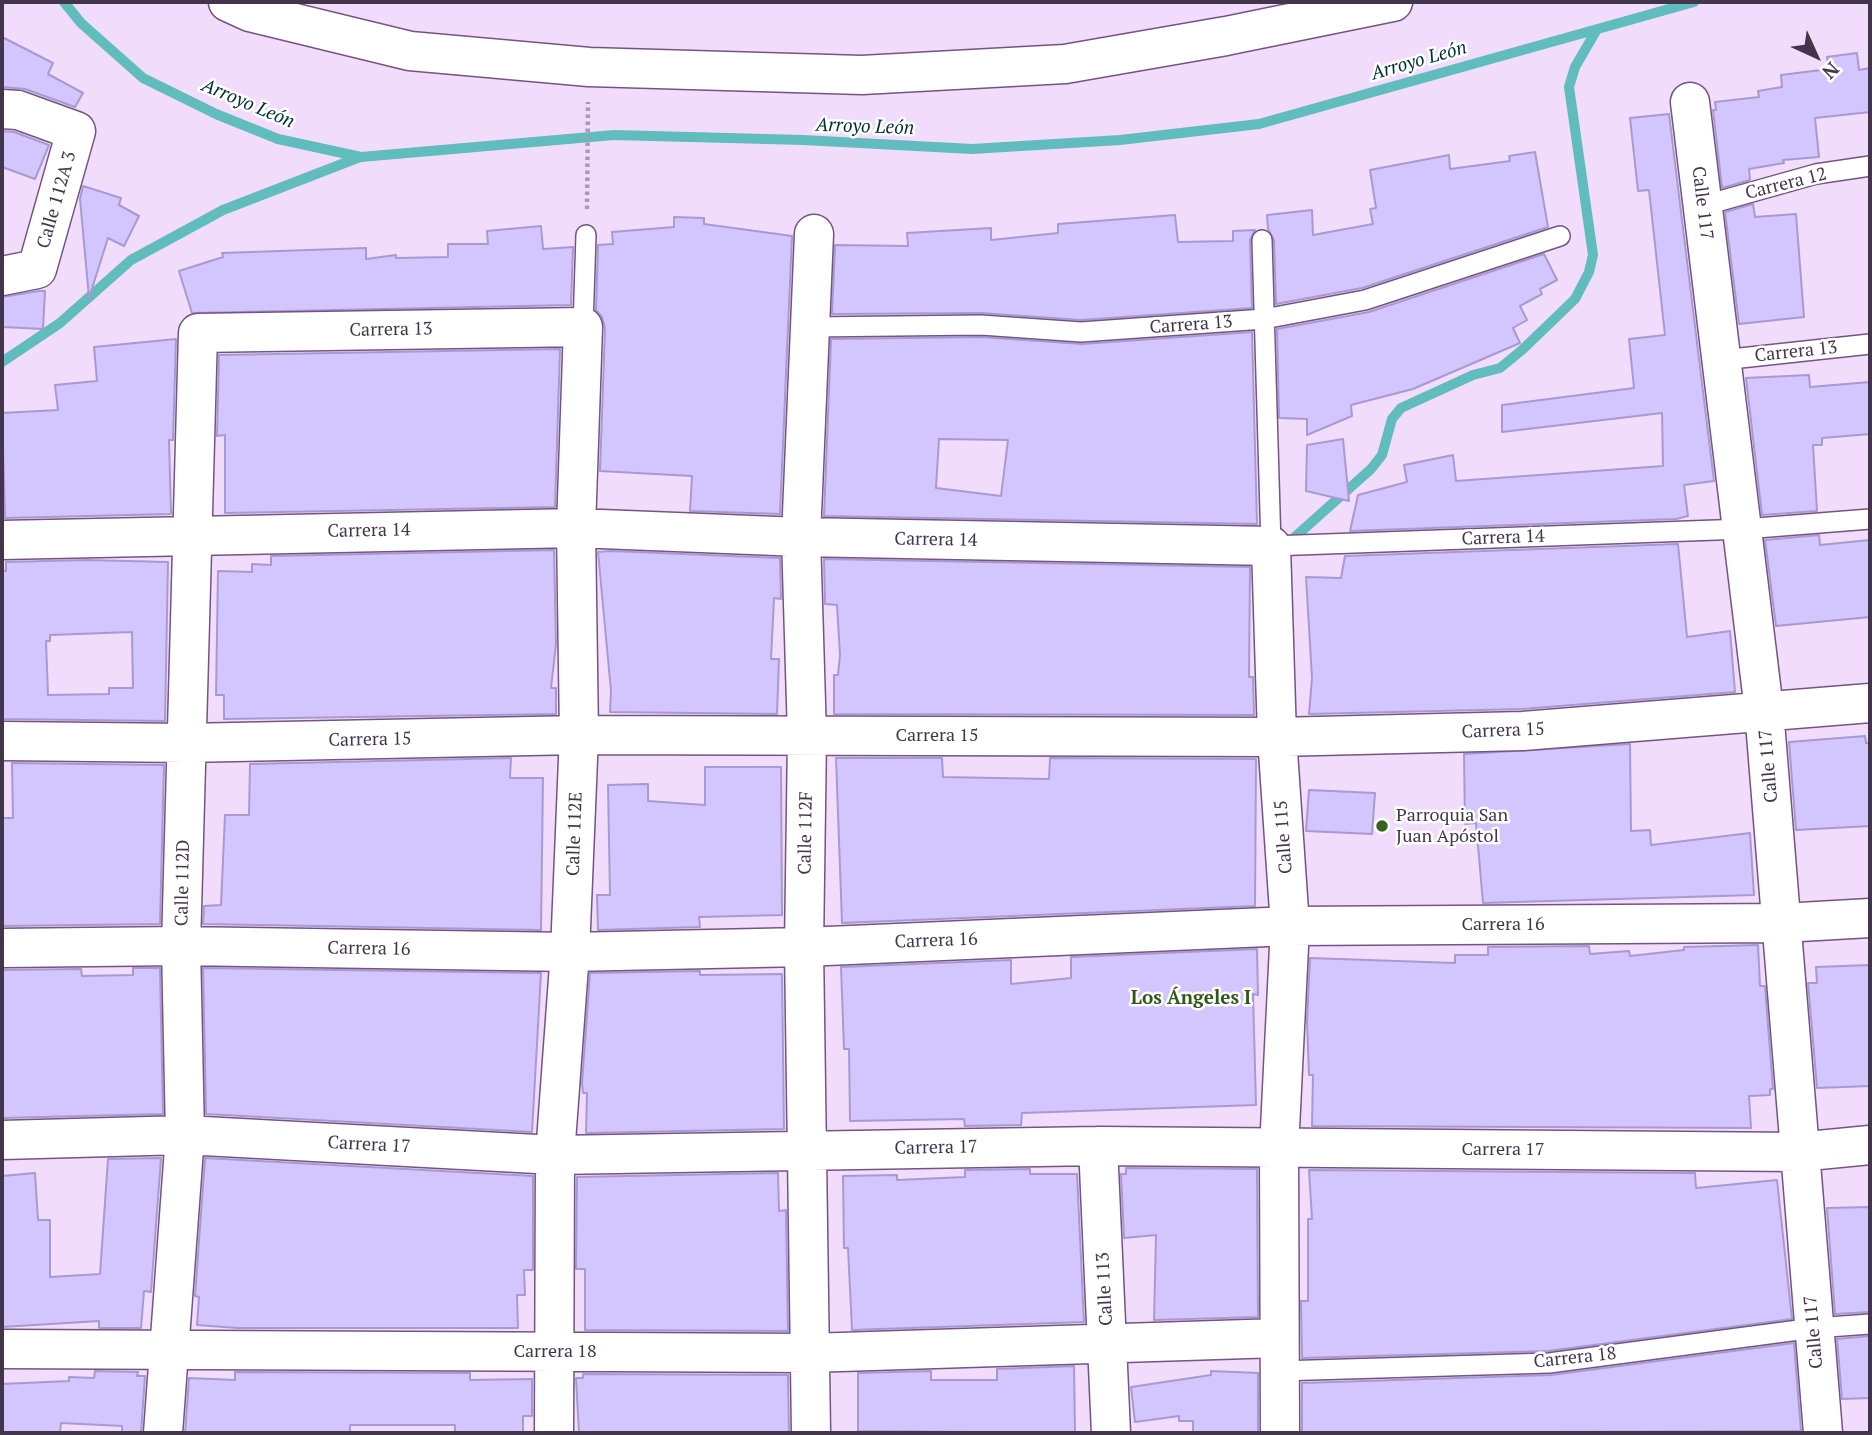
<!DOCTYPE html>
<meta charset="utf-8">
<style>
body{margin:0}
#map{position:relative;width:1872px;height:1435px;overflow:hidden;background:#f2dcfb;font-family:"PT Serif",serif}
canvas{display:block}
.frame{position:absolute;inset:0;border:4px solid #44364a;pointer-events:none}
.north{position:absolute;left:1781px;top:21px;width:70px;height:70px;-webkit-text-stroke:5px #fff;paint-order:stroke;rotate:135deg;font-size:19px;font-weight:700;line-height:28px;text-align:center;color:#44364a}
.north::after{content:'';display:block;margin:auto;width:24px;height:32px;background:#44364a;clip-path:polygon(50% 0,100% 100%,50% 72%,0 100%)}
</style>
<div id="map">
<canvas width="1872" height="1435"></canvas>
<div class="frame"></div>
<div class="north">N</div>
</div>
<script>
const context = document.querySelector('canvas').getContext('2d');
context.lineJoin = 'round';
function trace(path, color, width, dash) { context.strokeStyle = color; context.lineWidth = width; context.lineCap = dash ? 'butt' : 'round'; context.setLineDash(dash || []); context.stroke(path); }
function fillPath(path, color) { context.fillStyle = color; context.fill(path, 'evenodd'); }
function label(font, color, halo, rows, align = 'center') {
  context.font = font + ' "PT Serif",serif'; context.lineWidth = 5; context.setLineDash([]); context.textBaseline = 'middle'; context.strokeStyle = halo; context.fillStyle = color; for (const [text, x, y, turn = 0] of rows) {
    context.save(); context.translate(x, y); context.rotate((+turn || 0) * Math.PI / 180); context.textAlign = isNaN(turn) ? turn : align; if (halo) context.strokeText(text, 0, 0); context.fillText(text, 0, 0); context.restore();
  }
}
trace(new Path2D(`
 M64,2L81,23L143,78L216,114L278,139L361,157L614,135L803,140L972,149L1120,140L1259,124L1694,2
 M2,362L60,323L131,260L223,210L360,157
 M1287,544L1371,469L1382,455L1392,419L1401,408L1473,375L1500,368L1522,350L1575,299L1589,272L1593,255L1569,87L1575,67L1596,31`), '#61bdbd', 10);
const building = new Path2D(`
 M2,37L53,63L48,74L83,93L75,107L25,89L2,87Z
 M1857,53L1859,70L1870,68V112L1815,118L1819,157L1783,160L1784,163L1749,169L1750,180L1722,188L1713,110H1716L1715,102L1759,97L1758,91L1782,87L1781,75L1829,69L1827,57Z
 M1669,114L1714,481L1684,485L1688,516L1676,519L1350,531L1358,495L1407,482L1404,465L1453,455L1456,481L1663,466L1662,413L1502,432V405L1634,388L1629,339L1665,335L1649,190L1638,191L1630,118Z
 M2,131L14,132L49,145L35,179L2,167Z
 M1535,152L1548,227L1362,288L1276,304L1274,240L1268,229L1267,215L1312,210L1313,235L1373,224L1370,209L1376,208L1370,170L1449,155L1450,169L1510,161L1509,156Z
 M83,186L121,198L119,205L139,216L124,246L108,238L89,298L80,199Z
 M1753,204L1755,217L1796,214L1804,317L1739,324L1725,212Z
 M1175,215L1178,242L1233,241V231L1255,230L1250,240L1252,308L1081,320L981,313L832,314L835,245L908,246L907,233L991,228V240L1058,233V224Z
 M674,217L704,218V224L792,236L780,514L690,511L692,476L600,471L605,328L602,317L596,310L598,245L613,244L612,232L674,227Z
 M541,226L543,249L573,247L571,305L192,313L179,271L223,257L222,253L366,248V259L396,255V258L448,257V244H488L487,231Z
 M1544,254L1557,280L1540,289L1542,294L1520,306L1527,320L1513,328L1520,343L1413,389L1351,405L1352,416L1307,435V419L1279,418L1277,329L1369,312Z
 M39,291H45L43,329L2,327V297Z
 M1252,332L1257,524L824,516L831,339L981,337L1082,344ZM939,439L1008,440L1001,496L936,488Z
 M176,339L173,440H169L171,514L5,518L2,413L58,410L55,385L97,381L94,347Z
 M560,349L555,507L225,513V435L217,436L219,355Z
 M1809,375L1810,387L1870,382V434L1822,438V445H1813L1817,511L1762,515L1746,378Z
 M1343,439L1349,501L1306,491L1307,445Z
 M1819,535L1820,545L1870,540V617L1776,626L1765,540Z
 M1678,544L1687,637L1730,631L1735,692L1522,709L1309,714L1312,678L1306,577L1341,578L1345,556Z
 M554,550L556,644L551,688H556V714L224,719V695H216L218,571L252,572V564L271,565V556Z
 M611,551L780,558L781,599L774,598L771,659H779L777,714L610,712L611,691L598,552Z
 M824,559L1250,567L1249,677H1253L1254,715L834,714V675H838L840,655L837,605L825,604Z
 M86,560L168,562L165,721L2,719V571H6V562ZM132,632L133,688H109V694L48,695L46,641H50V635Z
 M1865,736L1866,743H1870V826L1796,830L1789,742Z
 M1630,744L1631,831L1650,830L1651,845L1750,833L1754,895L1483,903L1476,823L1465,824L1464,754Z
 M511,758L510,778H543L541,930L203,924L204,906L221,905L225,815H249L250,764Z
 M836,758H942L943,777L1049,779L1050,758L1256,759L1255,906L842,923Z
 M12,763L164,765L160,924L2,926V818H13Z
 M705,767H781L782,915L699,917L700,927L598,930L597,895H610L608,785L648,784V801L705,805Z
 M1309,790L1375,793L1372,834L1306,831Z
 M1758,945L1760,986H1765L1773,1089H1770V1095L1749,1096L1751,1128L1312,1126L1313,1075H1309L1307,1021L1310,958L1455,963V955H1488V947L1589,946L1590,954L1629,951L1630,956L1684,950V947Z
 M1257,949L1258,995L1253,994L1256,1105L1022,1113L1021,1125L965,1126L964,1119L850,1121L849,1049H844L841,967L1011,960V984L1071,978V957Z
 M1870,965V1086L1817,1088L1808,983H1817L1816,967Z
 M133,968H160L163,1114L2,1118V970L81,969L82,976L133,975Z
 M203,968L541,973L532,1132L206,1114Z
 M700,971V975L782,974L784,1129L586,1133L587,1093H583L582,1083L590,973Z
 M161,1158L151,1292L144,1291L141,1328H99V1321L2,1327V1176L35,1173L38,1220H50V1277L100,1274L108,1159Z
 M205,1158L533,1176V1270H524L525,1295H517L518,1328H237L197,1325L199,1297L195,1296Z
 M1126,1168L1257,1169L1258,1317L1154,1320L1156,1235L1124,1238L1121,1174H1126Z
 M1030,1169V1174H1077L1084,1322L852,1330L848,1248H844L843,1176L897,1175V1180L965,1177V1170Z
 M1309,1170L1695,1173L1696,1188L1777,1180L1792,1319L1548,1351L1302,1358L1301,1301H1308V1219H1312Z
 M778,1173L779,1211L786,1210L788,1331L585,1330V1269H576L577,1177Z
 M1870,1207V1312L1835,1314L1827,1208Z
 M1870,1336V1398L1842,1399L1837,1339Z
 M1794,1343L1801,1431L1302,1433V1383L1551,1375Z
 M1074,1366L1075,1433L858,1431V1373L931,1371V1380H997V1369Z
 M95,1371L138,1372L137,1376H145L141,1433H122V1426L61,1423L60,1433H2V1384L69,1381V1377L94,1378Z
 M1211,1371L1258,1373V1433H1193V1421H1179V1416L1135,1422L1131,1387L1211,1375Z
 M235,1372L470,1373V1380L532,1379V1416H523V1433H455V1425H350V1433H185L189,1378L235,1380Z
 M583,1374L788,1375L789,1433H579L576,1378H583Z`);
fillPath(building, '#d3c5fd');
trace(building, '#a89ad0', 2);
const lane = new Path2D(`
 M1702,206L1816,174L1870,166
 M1262,240L1271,546L1744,529L1870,519
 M583,327L586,235
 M810,327L981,325L1081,332L1264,319L1365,300L1560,236
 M1722,360L1870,344
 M1278,1371L1549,1363L1814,1328L1870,1324`);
const street = new Path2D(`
 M228,2L250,12L410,51L589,67L862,75L1065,64L1226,36L1393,2
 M1690,102L1764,710L1823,1433
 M2,109L18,110L76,131L37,269L2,276
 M2,540L576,528L801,537L1271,546L1277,737L1290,926L1279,1149L1280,1433
 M2,741L185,743L579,735L1277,737L1523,731L1870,703
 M2,948L181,946L570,952L804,947L1290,926L1782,923L1870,918
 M2,1140L185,1135L555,1155L1098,1146L1798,1152L1870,1145
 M1098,1146L1111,1433
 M2,1349L809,1353L1279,1338
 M163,1433L185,1135L181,946L198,333L583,327L576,528L579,735L570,952L555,1155L554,1433
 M811,1433L804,947L807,736L801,537L814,234`);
trace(lane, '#745481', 22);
trace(street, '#745481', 41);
trace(new Path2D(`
 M587,209L588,102`), '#ab98b3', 4.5, [3.5, 3.5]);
trace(lane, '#fff', 19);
trace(street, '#fff', 38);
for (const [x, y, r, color] of [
 [1382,826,7,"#38621f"]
]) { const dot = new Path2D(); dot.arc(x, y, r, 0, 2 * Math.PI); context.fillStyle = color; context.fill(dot); trace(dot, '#fff', 2.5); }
label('18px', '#44364a', '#fff', [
 ["Carrera 12",1786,184,-14],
 ["Calle 112A 3",57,200,-74],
 ["Calle 117",1702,203,83],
 ["Carrera 13",1191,325,-4],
 ["Carrera 13",391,330,-1],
 ["Carrera 13",1796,352,-6],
 ["Carrera 14",369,531,-1],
 ["Carrera 14",1503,538,-2],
 ["Carrera 14",936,540,1],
 ["Carrera 15",1503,731,-2],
 ["Carrera 15",937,736],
 ["Carrera 15",370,740,-1],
 ["Calle 117",1769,766,-95],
 ["Calle 112F",806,833,-89],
 ["Calle 112E",575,834,-88],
 ["Calle 115",1284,837,-94],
 ["Calle 112D",183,883,-89],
 ["Carrera 16",1503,925],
 ["Carrera 16",936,941,-2],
 ["Carrera 16",369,949,1],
 ["Carrera 17",369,1145,3],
 ["Carrera 17",936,1148,-1],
 ["Carrera 17",1503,1150],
 ["Calle 113",1105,1289,-93],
 ["Calle 117",1814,1332,-95],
 ["Carrera 18",555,1352],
 ["Carrera 18",1575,1358,-6]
]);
label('18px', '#44364a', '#fff', [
 ["Parroquia San",1396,816],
 ["Juan Apóstol",1396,837]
], 'left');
label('italic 19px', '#023132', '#fff', [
 ["Arroyo León",1419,61,-16],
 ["Arroyo León",248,104,23],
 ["Arroyo León",865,127,2]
]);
label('bold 19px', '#31571a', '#fff', [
 ["Los Ángeles I",1191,999]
]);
</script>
